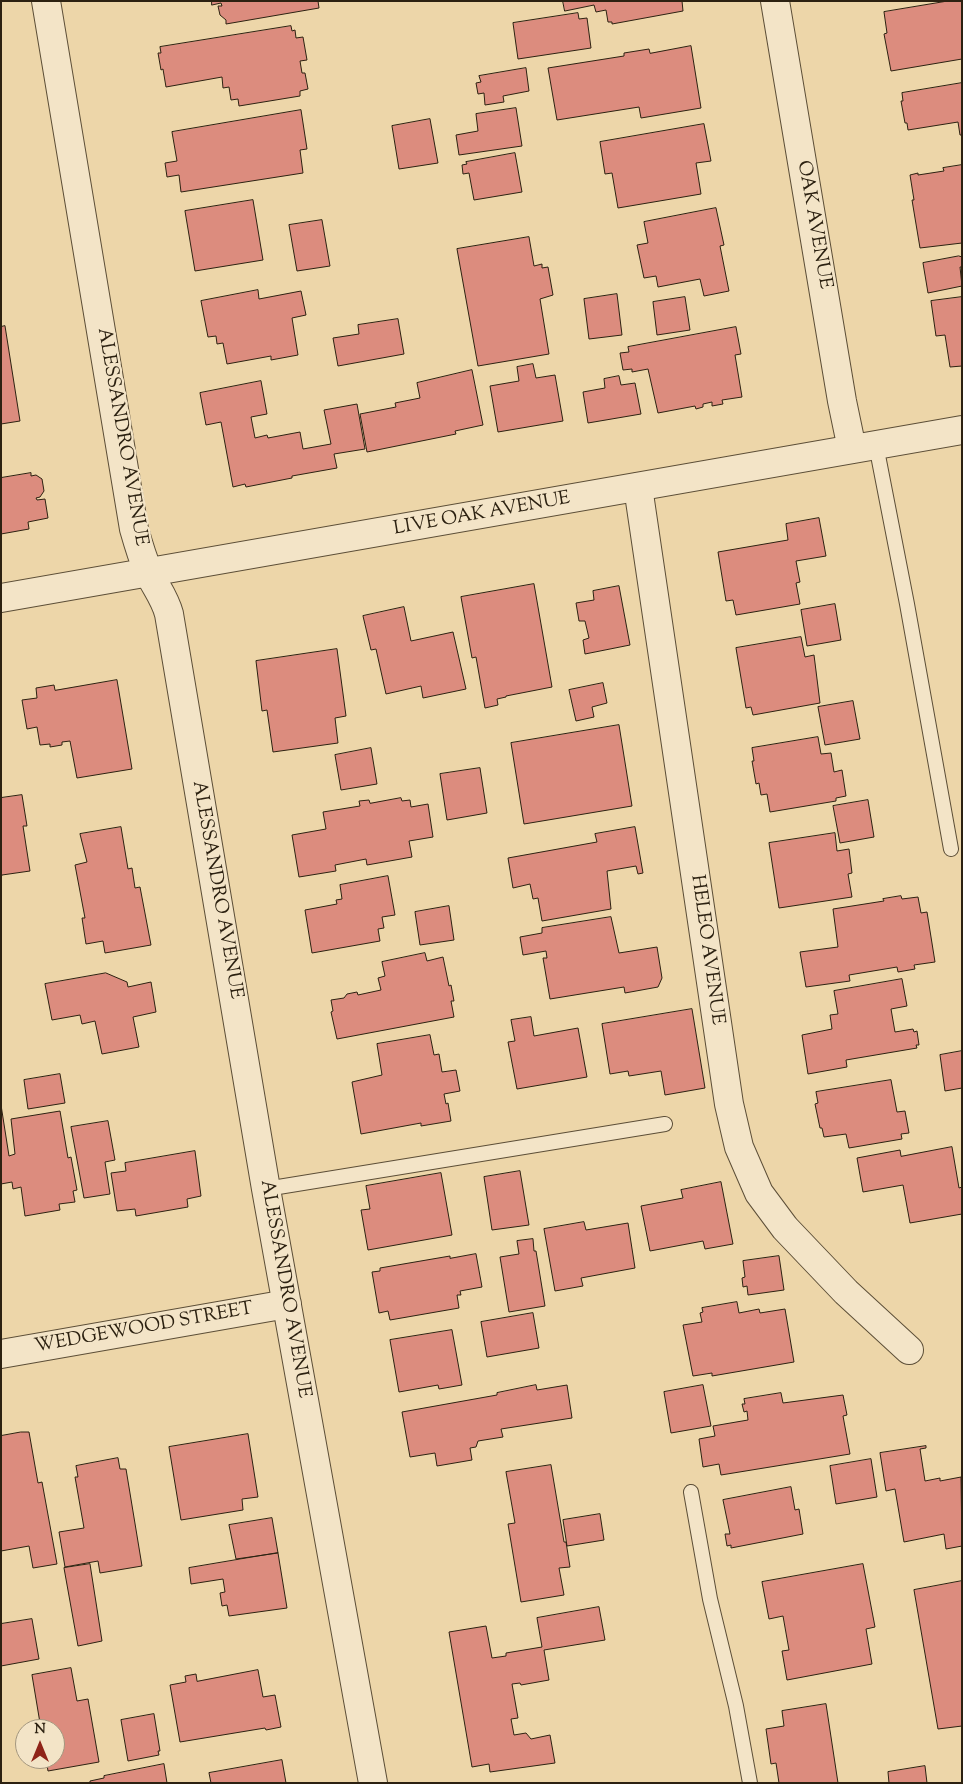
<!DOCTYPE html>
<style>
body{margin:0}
#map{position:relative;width:963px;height:1784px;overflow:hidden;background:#edd6a9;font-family:"Sorts Mill Goudy",serif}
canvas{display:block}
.frame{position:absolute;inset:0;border:2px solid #2c2111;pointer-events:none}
.north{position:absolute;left:15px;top:1719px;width:50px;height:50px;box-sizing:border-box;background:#f3e4c7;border:1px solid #a3967e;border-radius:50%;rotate:0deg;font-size:14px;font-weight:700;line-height:20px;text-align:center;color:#2c2111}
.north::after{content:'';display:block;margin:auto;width:18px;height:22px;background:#8f2418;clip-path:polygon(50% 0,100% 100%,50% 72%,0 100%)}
</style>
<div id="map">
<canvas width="963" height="1784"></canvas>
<div class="frame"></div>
<div class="north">N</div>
</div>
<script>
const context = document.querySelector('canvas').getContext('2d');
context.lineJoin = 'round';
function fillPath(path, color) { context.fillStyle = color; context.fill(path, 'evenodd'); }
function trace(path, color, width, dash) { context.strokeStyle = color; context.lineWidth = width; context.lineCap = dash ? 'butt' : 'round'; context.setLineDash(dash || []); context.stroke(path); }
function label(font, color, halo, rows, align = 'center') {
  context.font = font + ' "Sorts Mill Goudy",serif'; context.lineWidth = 4.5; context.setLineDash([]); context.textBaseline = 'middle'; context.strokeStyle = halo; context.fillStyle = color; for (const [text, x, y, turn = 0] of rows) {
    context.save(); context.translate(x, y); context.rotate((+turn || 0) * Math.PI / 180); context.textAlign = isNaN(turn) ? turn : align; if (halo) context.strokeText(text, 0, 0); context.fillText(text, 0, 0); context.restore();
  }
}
const building = new Path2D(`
 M212,1H318L319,8L226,24V20L220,15L218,6H222L221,3L212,5Z
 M563,1H682L683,11L612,24V22H608L606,10L596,12L594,5L565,11Z
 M948,1H962V59L891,71L884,34L887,33L884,12Z
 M578,13L579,19L587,18L591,48L518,59L513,23Z
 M291,26L292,31L295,30L296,38L303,37L307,60L300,61L302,73H305L308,89L300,91V96L239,106L238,99L231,100L229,87L223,88L222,77L166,87L163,69L161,70L158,53H161L160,47Z
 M691,46L701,108L641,118L639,107L557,120L548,68L624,56V53L649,49L650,53Z
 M526,68L529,91L503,96L504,102L485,105L484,93L478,94L476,83L481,82L479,76Z
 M962,83V135H960L958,122L908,130L907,123H905L901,101H903L902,93Z
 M516,108L522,146L459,155L456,135L478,131L476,114Z
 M301,110L307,149L300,150L303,173L181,192L179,175L167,177L165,163L177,161L172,132Z
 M430,119L438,163L399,169L392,126Z
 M704,124L711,161L696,163L701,194L618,208L612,173L605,174L600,142Z
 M515,153L522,192L474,200L469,173L463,174L462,165L467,164L466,162Z
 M962,165V243L920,248L912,200H914L910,175L918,173V175L944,171L943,168Z
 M253,200L263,260L195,271L185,211Z
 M716,208L724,245L720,246L729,291L704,296L700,279L658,287L656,276L644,278L637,245L648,243L644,222Z
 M322,220L330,266L297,271L289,225Z
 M529,237L534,266L542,264V268L548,267L553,295L540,299L549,354L478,366L457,249Z
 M959,256L962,257V267H960L962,286L928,293L923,263Z
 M258,290L259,299L301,291L306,315L292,318L298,355L271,360V356L227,364L223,343L217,344L216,336L208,337L201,301Z
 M617,294L622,335L589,339L584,299Z
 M685,297L690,330L657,335L653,302Z
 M962,297V366L950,367L945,335L936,336L931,301Z
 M398,319L404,354L338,366L333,338L359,334L358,325Z
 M5,326L20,421L1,424V327Z
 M736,327L741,354L735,355L742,397L722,400L723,404L712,406V402L703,404V407L696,409L695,406L658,413L648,369L632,372V369L623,370L620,353L629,352L628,347Z
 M533,364L536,378L555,375L563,421L498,432L490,386L519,381L517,367Z
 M472,370L483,425L455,431L456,434L367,452L360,414L396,407L395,403L420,398L417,383Z
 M619,376L621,385L635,383L641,414L588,423L583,392L605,388L604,379Z
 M261,381L267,414L251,417L255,438L267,435L268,438L300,432L303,449L331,444L324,410L357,404L365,449L334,454L337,468L292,476V478L246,487L245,484L233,487L221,422L206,425L200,393Z
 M31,473V476L36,475L42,479L44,491L40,497L36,498L37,500L45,499L48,518L28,522L29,529L1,534V478Z
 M819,518L826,556L796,561L800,582L796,583L800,604L736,615L733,600L726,601L718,552L788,540L786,524Z
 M534,584L552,687L506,696V697L497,699L498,705L485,708L476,657L472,658L461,597Z
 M619,586L630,645L585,654L583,640L589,638L585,621H579L576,603L594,600L593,591Z
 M835,604L841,640L807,646L801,610Z
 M404,607L411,641L453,632L466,689L423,698L421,686L386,694L376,649L371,650L363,616Z
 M801,637L805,657L814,655L820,703L753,715L751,707L746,708L736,648Z
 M337,649L346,716L335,718L338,743L273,752L267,710L262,711L256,661Z
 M117,680L132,769L77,778L70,741L62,742V745L50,747V744L40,745L37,727L27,729L22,700L37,698L36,688L54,685L55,690Z
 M603,683L607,703L592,707L594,717L576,721L569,690Z
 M853,701L860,739L825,745L818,707Z
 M619,725L632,806L524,824L511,743Z
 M818,737L821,754L831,753L834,772L842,770L846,796L836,798V801L770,812L767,794L761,795L759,783L756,784L752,761H754L752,748Z
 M371,748L377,784L341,790L335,755Z
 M480,768L487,813L447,820L440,774Z
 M22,795L27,826H23L30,871L2,875L1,877V798Z
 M401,798L402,801L410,800L411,807L428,804L433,837L409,841L412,857L367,865L366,859L335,865L336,871L299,877L292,835L326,829L323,812L360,806L359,801L369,800L370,803Z
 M868,800L874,837L840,843L833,806Z
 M121,827L128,869L132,868L135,888L140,887L151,945L105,953L103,941L86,944L82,918H85L75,865L87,862L80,834Z
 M635,827L643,873L638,874L636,866L607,871L611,909L542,921L538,898L533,899L530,884L513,888L508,858L597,842L595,834Z
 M835,833L837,851L849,849L852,873L848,874L852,897L779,908L769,843Z
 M388,876L395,915L382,917L384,928L378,929L380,941L312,953L305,910L337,904L336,900L342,899L340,885Z
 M901,896L902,899L918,897L921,913L927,912L935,962L914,965L915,969L898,972L897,967L849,975L850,981L806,987L800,952L838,947L833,909L884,901L883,899Z
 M449,906L454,940L420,945L415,912Z
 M611,917L619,953L657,947L662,978L658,987L625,993L624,987L550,999L543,958H547L546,951L523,955L520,937L542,933V928Z
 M425,953L427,961L443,957L449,986L451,985L454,1001H451L454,1017L337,1039L331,1012L333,1011L331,1000L344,998L347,994L357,992L358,995L381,990L378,978L385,976L382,962Z
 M106,973L127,982L128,987L151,982L156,1012L133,1017L139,1047L102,1054L95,1021L82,1024L80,1015L52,1020L45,984Z
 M902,979L907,1006L891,1009L895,1032L913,1029L914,1032L917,1031L919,1045H916L917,1048L846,1060L847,1067L808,1074L802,1035L832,1029L830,1015L838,1014L834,991Z
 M692,1009L705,1088L665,1095L661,1071L629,1076L628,1071L610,1074L602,1024Z
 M531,1017L534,1036L578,1028L587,1077L517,1089L508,1042L515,1041L511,1020Z
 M430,1035L434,1055L439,1054L442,1072L456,1070L460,1091L444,1094L446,1104L448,1103L451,1121L421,1126V1123L361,1134L352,1082L382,1075L377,1044Z
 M962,1051V1088L945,1091L940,1055Z
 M60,1074L65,1103L28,1109L24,1080Z
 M891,1080L897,1112L905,1111L909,1133L901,1134L902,1139L849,1148L846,1134L824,1137L822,1128H820L815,1104L818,1103L816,1092Z
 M1,1105L9,1156L15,1154L11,1119L60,1111L68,1158L71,1157L77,1190L73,1191L75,1202L59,1204L60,1210L25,1216L21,1187L13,1189L12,1182L1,1184Z
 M108,1121L115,1160L105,1162L110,1194L84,1198L71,1127Z
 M952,1147L959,1188L962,1187V1214L910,1223L903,1185L863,1192L857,1158L900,1150L901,1156Z
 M195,1151L201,1196L187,1199L188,1207L136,1216L135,1209L117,1211L111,1173L126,1171L125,1163Z
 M520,1171L529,1225L492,1230L484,1177Z
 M441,1173L452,1235L368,1250L361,1210L370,1209L366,1186Z
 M721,1182L733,1244L705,1249L703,1241L650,1251L641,1206L683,1198L681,1190Z
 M584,1222L586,1230L628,1223L635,1268L581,1278L583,1286L555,1291L544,1229Z
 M533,1239L534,1251H536L545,1306L509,1312L500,1257L519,1254L517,1241Z
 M476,1254L482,1287L460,1291L461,1295H457L459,1308L390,1320L388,1311L379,1313L372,1272L380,1271V1268L450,1256V1258Z
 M779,1256L784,1290L748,1295L747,1286L743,1287L742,1278L745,1277L743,1261Z
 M737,1302L739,1313L759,1309L760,1313L785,1309L794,1362L712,1376V1373L693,1376L683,1325L702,1322L700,1313L703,1312L702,1308Z
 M533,1313L539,1348L487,1357L481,1322Z
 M452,1330L462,1385L439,1389L438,1385L399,1392L390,1340Z
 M536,1385L537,1390L567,1385L572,1418L501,1429L503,1437L478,1441L476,1447L470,1448L472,1460L437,1466L435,1453L410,1457L402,1412L497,1395V1393Z
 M703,1385L711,1426L671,1433L664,1392Z
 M781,1393L783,1403L843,1395L847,1415L843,1416L850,1454L721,1475L719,1464L703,1467L699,1439L715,1436L713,1426L748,1420L747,1411L744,1412L742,1404H745L744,1399Z
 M21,1432H29L38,1483L42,1482L57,1564L33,1568L29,1546L1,1551V1436Z
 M248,1434L258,1497L242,1499L243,1510L181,1520L169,1447Z
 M926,1446V1448L920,1449L925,1481L940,1478V1481L961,1477L962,1546L946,1549L944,1534L904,1542L895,1489L886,1491L880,1453Z
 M118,1458L120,1469H126L142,1566L100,1573L98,1561L65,1567L59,1532L84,1528L75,1477H78L76,1466Z
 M871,1459L877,1497L836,1504L830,1466Z
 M551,1465L564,1542H566L570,1567L559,1568L564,1595L521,1602L508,1524L515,1523L506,1472Z
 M791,1487L795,1510L799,1509L803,1534L731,1548V1545L727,1546L725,1534H730L723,1500Z
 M600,1514L604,1540L567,1546L563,1520Z
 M272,1518L278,1553L236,1559L229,1525Z
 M278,1553L287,1608L229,1616L227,1605L222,1606L220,1593L225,1592L223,1579L191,1584L189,1568Z
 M90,1564L102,1641L78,1646L64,1568Z
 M863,1564L875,1627L866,1629L872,1664L787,1680L782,1651L789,1650L783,1616L769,1619L762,1582Z
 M962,1581V1726L938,1729L914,1590Z
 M599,1607L605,1640L544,1650L549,1680L521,1685L520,1683L512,1684L518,1718L511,1719L514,1735L526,1733L531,1739L550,1735L555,1763L490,1772L489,1764L472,1767L449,1632L486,1626L492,1658L506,1656V1653L542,1647L537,1618Z
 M32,1619L39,1659L1,1666V1624Z
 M71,1668L77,1701L88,1699L99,1762L48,1771L46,1759H55V1729H41L32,1675Z
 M258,1670L263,1697L275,1695L281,1727L266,1730L265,1728L180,1742L170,1685L186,1682L185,1676L196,1674L197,1681Z
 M826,1704L838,1783H779L776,1763L771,1764L766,1729L784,1726L782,1711Z
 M154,1714L160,1751H158L159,1755L128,1761L121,1720Z
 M282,1760L286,1783H211L209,1773Z
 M164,1764L167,1783H90V1781L104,1778V1776Z
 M925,1766L927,1783H889L888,1772Z`);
fillPath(building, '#dc8c7e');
trace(building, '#2c2111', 1);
const service = new Path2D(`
 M876,445L907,604L951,849
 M266,1189L665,1124
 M691,1492L710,1599L736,1706L750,1783`);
const minor = new Path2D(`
 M46,1L134,529C138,543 142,557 148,571C155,586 165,598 169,614L266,1189L373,1783
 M638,487L729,1104L739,1147L759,1193L785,1228L846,1292L909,1350
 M1,1354L287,1304`);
const tertiary = new Path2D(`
 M775,1L842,401L852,449
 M1,598L962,430`);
trace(service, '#5c4e37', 16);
trace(minor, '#5c4e37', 30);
trace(tertiary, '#5c4e37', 30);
trace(service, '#f3e4c7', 14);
trace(minor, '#f3e4c7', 28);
trace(tertiary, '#f3e4c7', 28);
label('19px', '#2c2111', '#f3e4c7', [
 ["OAK AVENUE",813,225,80],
 ["ALESSANDRO AVENUE",121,437,80],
 ["LIVE OAK AVENUE",482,515,-10],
 ["ALESSANDRO AVENUE",216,890,80],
 ["HELEO AVENUE",706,950,82],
 ["ALESSANDRO AVENUE",284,1289,80],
 ["WEDGEWOOD STREET",144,1329,-10]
]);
</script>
